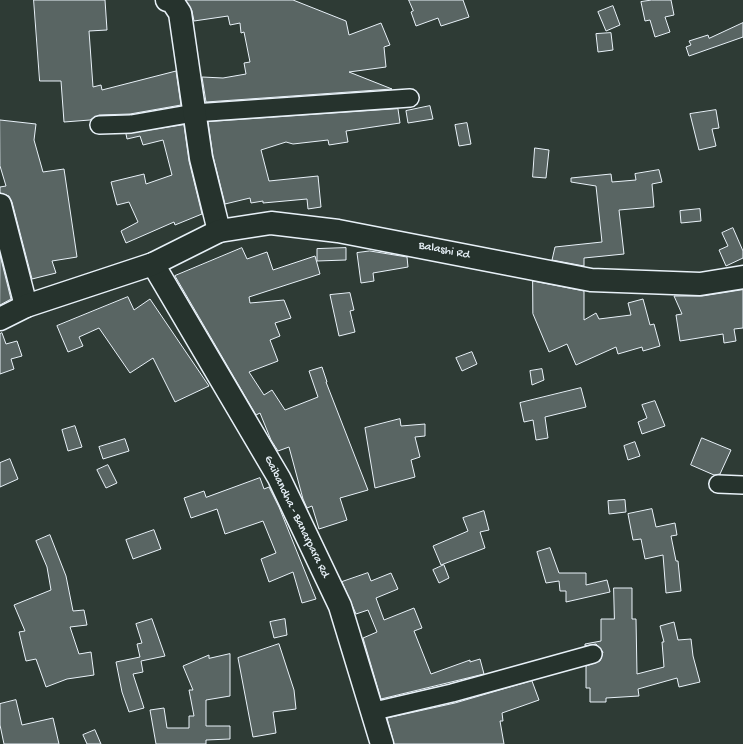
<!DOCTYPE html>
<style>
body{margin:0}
canvas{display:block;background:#2e3b35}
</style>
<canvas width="743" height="744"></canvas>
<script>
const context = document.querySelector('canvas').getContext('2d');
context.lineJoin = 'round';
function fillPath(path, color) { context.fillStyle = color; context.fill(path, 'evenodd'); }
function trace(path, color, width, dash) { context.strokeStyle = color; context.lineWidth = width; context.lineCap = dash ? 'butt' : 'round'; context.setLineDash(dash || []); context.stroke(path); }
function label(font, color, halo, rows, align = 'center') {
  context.font = font + ' "Gochi Hand",sans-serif'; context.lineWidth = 3; context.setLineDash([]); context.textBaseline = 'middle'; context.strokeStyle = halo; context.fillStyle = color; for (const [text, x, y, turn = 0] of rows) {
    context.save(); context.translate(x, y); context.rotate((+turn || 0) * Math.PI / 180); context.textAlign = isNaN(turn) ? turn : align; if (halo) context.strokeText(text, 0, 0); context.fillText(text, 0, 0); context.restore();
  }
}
const building = new Path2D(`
 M34,0H105L107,30L89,31L93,87L101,85L102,90L176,71L181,105L130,114L99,115L90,120L64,122L61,81H40Z
 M186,0H293L346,21L349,35L381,23L390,45L384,47L386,67L349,72L392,89L206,102L202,77L223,78L246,74L244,63L250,62L244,32L241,33L240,23L230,25L228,16L194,21L192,11Z
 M409,0H463L469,17L441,26L438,18L416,26L411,12L413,11Z
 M652,0H671L674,15L665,17L670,32L655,37L650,20L645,21L641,2Z
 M613,6L620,25L606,31L598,12Z
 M743,23V37L689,56L686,47L691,45L689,41L708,35L709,38Z
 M611,33L613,50L598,52L596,34Z
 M430,106L433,119L408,123L406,111Z
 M398,109L400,123L346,131L348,142L329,145L328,140L293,144L286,142L261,150L269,181L318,176L321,207L308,209L307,199L263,203V201L251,203L250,198L225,204L213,156L208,122Z
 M716,110L719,128L712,129L716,146L699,150L690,114Z
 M0,120L36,124L34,140L43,172L64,169L77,257L52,261L56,273L32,279L12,202L9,196L0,193V187L6,186L0,166Z
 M467,123L471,144L459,146L455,125Z
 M184,125L189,161L202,214L175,225L174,222L126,243L121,231L138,222L129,202L117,205L111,182L144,174L146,184L172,175L163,140L143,145L140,136L127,139L126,134Z
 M535,148L549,150L546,178L533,177Z
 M659,170L662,182L652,184L654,207L619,210L624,254L584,258V266L552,260L555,247L602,242L596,186L571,182V178L611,174L612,182L636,180L635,174Z
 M700,209L701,221L681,223L680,211Z
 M733,228L743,251V258L726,266L719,250L728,246L722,233Z
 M242,248L247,259L267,252L273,270L315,256L320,274L249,297L250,303L284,300L291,318L275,323L280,336L270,340L278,361L249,372L264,395L272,390L285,410L318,397L309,371L322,367L327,382H326L368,490L340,498L347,520L319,529L312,506L307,508L303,499L289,447L278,451L271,440L260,413L256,415L175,276Z
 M346,248V260L317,261V249Z
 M370,251L407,257L408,267L373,273L374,281L361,283L357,253Z
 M0,255L11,299L0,305Z
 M533,281L584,291V320L596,313L599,319L631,315L628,303L643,299L650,325L654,324L660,346L643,351L642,347L618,354L616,347L576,365L567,344L549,352L533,314Z
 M743,290V328L734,329L736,341L724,343L723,334L680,341L676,315L682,314L674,296H702Z
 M350,293L354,310L350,311L355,332L339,336L330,295Z
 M128,297L134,310L150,299L209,386L175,402L153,358L130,373L99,328L79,337L83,346L68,352L57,326Z
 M2,333L6,344L17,341L22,356L11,359L14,369L0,374V334Z
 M472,352L477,364L462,371L456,358Z
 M542,369L544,380L532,385L530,371Z
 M581,388L586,407L545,417L548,438L536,440L533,420L524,422L520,403Z
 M655,401L665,426L642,434L638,422L647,418L642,405Z
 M400,419L401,426L425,424V436L415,437L420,457L411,460L415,477L375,488L365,428Z
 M75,426L82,447L68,451L62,430Z
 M702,438L731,450L720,474L714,475L691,465Z
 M125,439L129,451L103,459L99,447Z
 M635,442L640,456L628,460L624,446Z
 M10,459L18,479L0,487V463Z
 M108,465L117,483L106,488L97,470Z
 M260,478L264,489L269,487L279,507L316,599L302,603L293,572L269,582L261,559L276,553L263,521L225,534L217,509L191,518L184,498L204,491L206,497Z
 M625,500L626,512L609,514L608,501Z
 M652,509L656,527L675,523L677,535L671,536L676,561H678L681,591L666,593L663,555L645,559L641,539L633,540L628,514Z
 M484,511L489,530L480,532L485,548L441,565L433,546L468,531L463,518Z
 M154,530L161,549L133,559L126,540Z
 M50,535L66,576L73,611L84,610L87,625L70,627L79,654L91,652L94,675L67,679L46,687L36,659L26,661L19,632L25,631L14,605L51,590L47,567L36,541Z
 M550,548L559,573H586V585L607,580L610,592L566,602V591H560L559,581L546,583L537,552Z
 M444,565L449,578L439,583L433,570Z
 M368,573L371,581L391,573L398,589L376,598L384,620L414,608L422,628L414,631L431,674L470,660V662L480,659L484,674L381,699L363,638L377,632L368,610L356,614L342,582Z
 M614,588H632V619H636L637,674L664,667L662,642H664L660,626L674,622L678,640L691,639L693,656L700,682L679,687L677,678L638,689L639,696L606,698V702H590V688H586V666L600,661L603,652L596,644L585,646V644L601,641V619H614Z
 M152,619L165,656L141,661L143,672L133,674L144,708L129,712L122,692L116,662L140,657L137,644L142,643L136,624Z
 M285,619L287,635L274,638L270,622Z
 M279,644L294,690L296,709L273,712L276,733L253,737L238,658Z
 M230,654V696L206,700V726H230V739L206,740V744H156L150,710L164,708L167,728H189V716H194L189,690H193L183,666L209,655V658Z
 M532,681L539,700L502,713L503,721H500L504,744H394L387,718L455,703Z
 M16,700L22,725L53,718L59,744H4L0,725V704Z
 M95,730L101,744H87L83,735Z`);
fillPath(building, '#596563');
trace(building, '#e8f1f8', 1);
const street = new Path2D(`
 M99,125L131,124L194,113L410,98
 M718,484L743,485
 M371,707L379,710L452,693L593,654`);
const secondary = new Path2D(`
 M167,0L172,1L180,13L201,158L219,231
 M0,205L26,306
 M153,264L279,478L340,606L382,744`);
const primary = new Path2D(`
 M0,319L26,306L153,264L219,231L271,223L338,231L591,280L700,284L743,277`);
trace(street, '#e8f1f8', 20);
trace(secondary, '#e8f1f8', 25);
trace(primary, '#e8f1f8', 25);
trace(street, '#26332d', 17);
trace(secondary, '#26332d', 22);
trace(primary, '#26332d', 22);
label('12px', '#e8f1f8', '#26332d', [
 ["Balashi Rd",444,251,11],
 ["Gaibandha - Banarpara Rd",296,517,64]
]);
</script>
